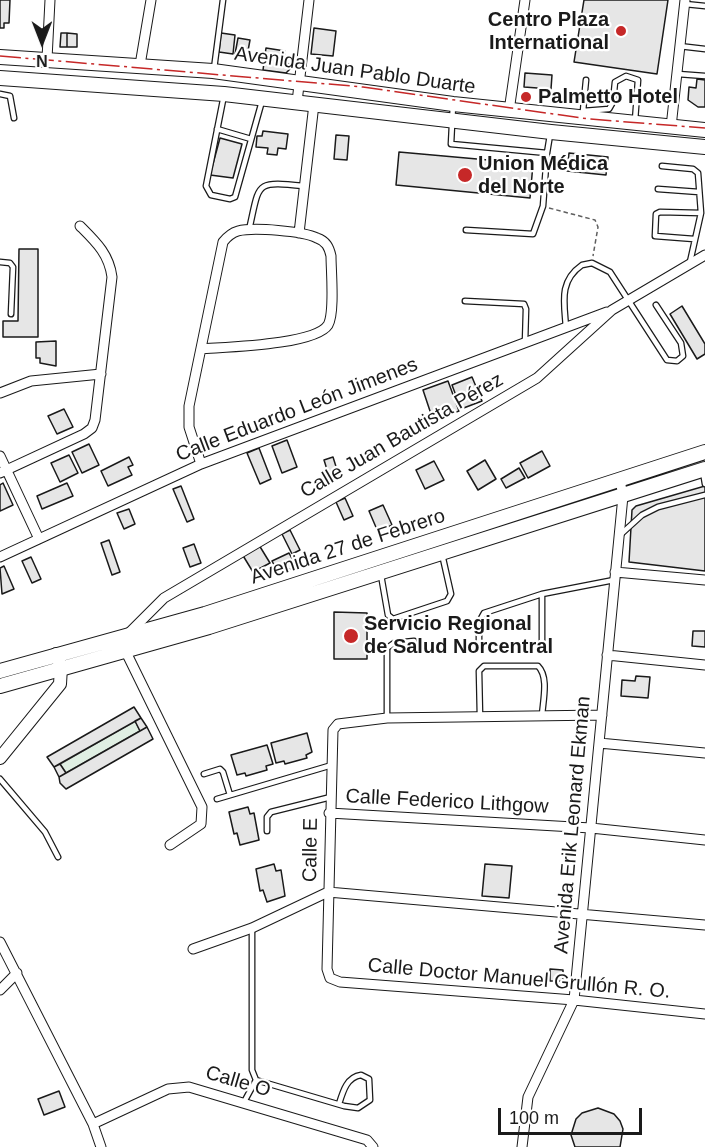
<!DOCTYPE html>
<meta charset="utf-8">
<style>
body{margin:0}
#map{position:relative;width:705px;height:1147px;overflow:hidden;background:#fff;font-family:Helvetica,sans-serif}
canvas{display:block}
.north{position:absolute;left:12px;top:12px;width:60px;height:60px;-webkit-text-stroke:4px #fff;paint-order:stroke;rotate:180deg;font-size:16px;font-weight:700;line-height:24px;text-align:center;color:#1a1a1a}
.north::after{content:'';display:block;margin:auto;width:21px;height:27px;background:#1a1a1a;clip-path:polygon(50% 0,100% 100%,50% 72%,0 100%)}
.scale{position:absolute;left:498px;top:1108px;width:144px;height:27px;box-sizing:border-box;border:3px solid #1a1a1a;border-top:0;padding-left:8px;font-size:18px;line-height:21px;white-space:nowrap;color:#1a1a1a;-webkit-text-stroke:4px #fff;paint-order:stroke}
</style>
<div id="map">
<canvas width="705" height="1147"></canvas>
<div class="north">N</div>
<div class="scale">100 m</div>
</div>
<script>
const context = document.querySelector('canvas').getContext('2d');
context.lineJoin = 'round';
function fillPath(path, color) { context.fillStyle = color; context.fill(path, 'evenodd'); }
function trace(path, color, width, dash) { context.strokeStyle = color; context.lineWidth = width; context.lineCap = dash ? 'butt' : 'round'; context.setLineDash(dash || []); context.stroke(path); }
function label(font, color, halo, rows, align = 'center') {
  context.font = font + ' Helvetica,sans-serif'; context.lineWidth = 4.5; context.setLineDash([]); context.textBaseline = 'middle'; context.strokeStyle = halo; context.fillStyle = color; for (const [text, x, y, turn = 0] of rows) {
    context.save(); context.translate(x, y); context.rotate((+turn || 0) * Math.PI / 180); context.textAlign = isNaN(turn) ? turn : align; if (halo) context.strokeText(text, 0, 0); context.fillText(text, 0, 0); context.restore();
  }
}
const green = new Path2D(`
 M135,721L140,731L66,773L60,764Z`);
fillPath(green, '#e0efe3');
trace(green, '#6a6a6a', 1.5);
const building = new Path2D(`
 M0,0H10L9,23H4V28H0Z
 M584,0H668L657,74L574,62Z
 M314,28L336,31L333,56L311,54Z
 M61,33H67V47H60Z
 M67,33L77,34V47H67Z
 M221,33L235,35L233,54L219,52Z
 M238,38L250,40L247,56L235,54Z
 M266,48L285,51L283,63L291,64L290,69L286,73L263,70Z
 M525,73L552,75L551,89L524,87Z
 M697,79L705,80V107H698L688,100L689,87L696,88Z
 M263,131L288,134L286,149L278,148L277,155L267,154L268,148L256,147L257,136H262Z
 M336,135L349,136L347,160L334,159Z
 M220,138L242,144L233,178L210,175Z
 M399,152L533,164L530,198L396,185Z
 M569,153L608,157L606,175L567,171Z
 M19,249H38V337H3V321H18Z
 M682,306L705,344V354L697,359L670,314Z
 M56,341V366L40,363V358H36V342Z
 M472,377L482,401L461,409L452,385Z
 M448,381L459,411L433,420L423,390Z
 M64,409L73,427L57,434L48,416Z
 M287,440L297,467L282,473L272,446Z
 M89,444L99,465L82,473L72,452Z
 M259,448L271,479L260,484L247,453Z
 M542,451L550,466L528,478L520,463Z
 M69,455L78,473L60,482L51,463Z
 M129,457L133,465L128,467L132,475L108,486L101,471Z
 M333,457L338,473L329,476L324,460Z
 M485,460L496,479L478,490L467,471Z
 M434,461L444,480L425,489L416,470Z
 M519,468L525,478L506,488L501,479Z
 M3,483L13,505L0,511V485Z
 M67,483L73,496L42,509L37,496Z
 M181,486L194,519L187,522L173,489Z
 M705,486V571L629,562L632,510L636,506Z
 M345,498L353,516L344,520L336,502Z
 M383,505L392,525L378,532L369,511Z
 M129,509L135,524L124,529L117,513Z
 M290,530L300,550L292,554L282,534Z
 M109,540L120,572L112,575L101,543Z
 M194,544L201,563L190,567L183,548Z
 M259,545L270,563L253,572L242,554Z
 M289,553L296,566L279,574L272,561Z
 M31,557L41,579L32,583L22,561Z
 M4,566L14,589L2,594L0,568Z
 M334,612L367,613V659H334Z
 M693,631H705V647L692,646Z
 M636,676L650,677L648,698L621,696L622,680L635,681Z
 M134,707L141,718L54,767L47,757Z
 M141,718L147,727L140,731L135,721Z
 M147,727L153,739L66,789L60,783L59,777Z
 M307,733L312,752L306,755L307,758L285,764L284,761L276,763L271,743Z
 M267,745L273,764L266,766L267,770L246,776L245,773L237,775L231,755Z
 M60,764L66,773L59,777L54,767Z
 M248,807L250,814L254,813L259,840L240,845L237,833L234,834L229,812Z
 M274,864L276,871L281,870L285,896L267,902L263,890L260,891L256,869Z
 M485,864L512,866L509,898L482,896Z
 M550,969L563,970V981H550Z
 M59,1091L65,1107L44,1115L38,1099Z
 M598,1108L614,1114L620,1121L623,1129L620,1147H575L571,1135L576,1119L582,1113Z`);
fillPath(building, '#e6e6e6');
trace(building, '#1a1a1a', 1.5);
const lane = new Path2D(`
 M685,4L705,6
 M679,46L705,49
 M214,69L223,0
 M678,74L705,76
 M0,94L10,96L14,118
 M224,95L206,186L211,195L230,199L235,197L262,101
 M453,105L451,144L547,153L543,206L533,234L466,230
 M583,111L586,80
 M583,115V111L609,109L613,102L615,82L626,76L638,80L635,121
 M217,129L251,139
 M547,153L550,135
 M662,166L693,169L698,173L701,213L690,262
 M658,189L699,192
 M249,230C260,182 254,181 304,186
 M694,239L655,236L656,214L660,212L701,213
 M0,262L10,263L13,267L11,314
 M465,301L524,304L526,309L525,343
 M566,327C564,302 559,281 582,265L592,263L610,272L667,360L677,361L683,356L681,343L656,305
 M703,472L705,484
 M620,535L642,515L658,507L705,495
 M381,575L388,615L393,619L447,601L451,594L442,554
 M542,594V642
 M479,647V622L484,613L542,594L614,580
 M480,717L479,671L484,666H538C549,677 543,700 542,716
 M387,718V648L394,643L414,641
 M204,774L220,769L223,772L230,795
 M0,779L45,832L58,857
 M217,799L332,765
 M267,831V817L271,812L331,797
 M252,928V1070L256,1080L344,1106L358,1108L370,1100L369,1079L361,1075C347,1077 343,1091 339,1104
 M244,1102L256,1080`);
const street = new Path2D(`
 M47,59L50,0
 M140,65L151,0
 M297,102L309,0
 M509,111L525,0
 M671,127L685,0
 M299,233L314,104
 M201,349C225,347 315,345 328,325C335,313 331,271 331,256C329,247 326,241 317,238C303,231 253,227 238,231C231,233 227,237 223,242L189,406V427L201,464
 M0,393L31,381L101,374
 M0,456L39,539
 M0,473L84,434L92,428L95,420L112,277C109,254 96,242 80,226
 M0,557L201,464L607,312
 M615,572L705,580
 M128,634L164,598L537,378L612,310L705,255
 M124,648L202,807L201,824L170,845
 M607,655L705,665
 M602,715L387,718L338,724L333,730L327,969L330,978L340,982L574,1000L705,1014
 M599,743L705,753
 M329,813L591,828L705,840
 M0,942L93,1124L101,1147
 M193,949L252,928L328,892L705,925
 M0,990L17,973
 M93,1124L168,1089L189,1087L367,1140L373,1147
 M522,1147L528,1097L574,1000L623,496L620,480`);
const secondary = new Path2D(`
 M0,758L60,684L61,667L56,654`);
const primary = new Path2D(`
 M0,57L213,71L453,104L705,130
 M0,78L224,94L551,132L705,147
 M0,671L205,614L705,452
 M0,686L209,627L705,469`);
trace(lane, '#1a1a1a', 7);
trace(street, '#1a1a1a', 11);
trace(secondary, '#1a1a1a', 14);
trace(primary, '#1a1a1a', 16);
trace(new Path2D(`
 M549,208L595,220L598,227L593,256`), '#5f5f5f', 1.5, [4.5, 3]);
trace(lane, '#fff', 4.5);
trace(street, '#fff', 9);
trace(secondary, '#fff', 12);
trace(primary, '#fff', 14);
trace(new Path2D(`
 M0,56L363,87L589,119L705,128`), '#c62828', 1.5, [21, 4.5, 3, 4.5]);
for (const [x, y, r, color] of [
 [621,31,6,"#c62828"],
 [526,97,6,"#c62828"],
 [465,175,8,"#c62828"],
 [351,636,8,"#c62828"]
]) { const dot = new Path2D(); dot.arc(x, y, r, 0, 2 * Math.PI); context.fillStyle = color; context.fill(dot); trace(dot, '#fff', 2); }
label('bold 20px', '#1a1a1a', '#fff', [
 ["Centro Plaza",609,20,"right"],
 ["International",609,43,"right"],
 ["Palmetto Hotel",538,97],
 ["Union Médica",478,164],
 ["del Norte",478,187],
 ["Servicio Regional",364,624],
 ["de Salud Norcentral",364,647]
], 'left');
label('20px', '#1a1a1a', '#fff', [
 ["Avenida Juan Pablo Duarte",355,71,8],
 ["Calle Eduardo León Jimenes",297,410,-21],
 ["Calle Juan Bautista Pérez",402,436,-30],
 ["Avenida 27 de Febrero",348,547,-18],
 ["Calle Federico Lithgow",447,802,3],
 ["Avenida Erik Leonard Ekman",573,825,-85],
 ["Calle E",311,850,-89],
 ["Calle Doctor Manuel Grullón R. O.",519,979,5],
 ["Calle O",238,1082,16]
]);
</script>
